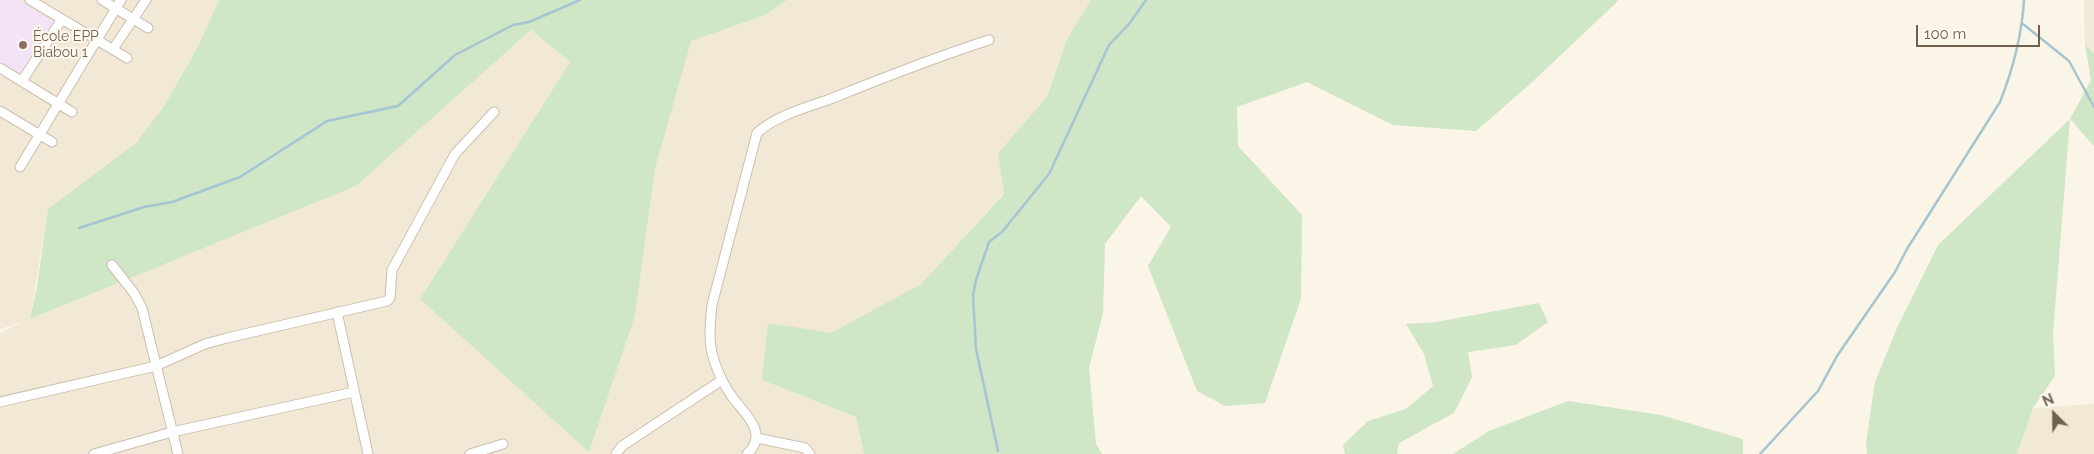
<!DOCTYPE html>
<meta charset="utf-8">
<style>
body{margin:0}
#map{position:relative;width:2094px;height:454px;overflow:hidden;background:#faf5e7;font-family:Raleway,sans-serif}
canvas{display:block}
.north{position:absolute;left:2029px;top:389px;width:50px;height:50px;-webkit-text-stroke:4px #fdf9ed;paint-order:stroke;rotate:337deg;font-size:14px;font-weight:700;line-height:20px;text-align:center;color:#71604e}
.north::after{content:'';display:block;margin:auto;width:18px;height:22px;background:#71604e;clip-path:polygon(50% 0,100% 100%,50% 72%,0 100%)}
.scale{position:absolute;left:1916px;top:25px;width:124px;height:22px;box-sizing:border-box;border:2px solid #71604e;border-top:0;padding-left:6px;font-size:15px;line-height:18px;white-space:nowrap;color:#71604e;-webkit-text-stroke:4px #fdf9ed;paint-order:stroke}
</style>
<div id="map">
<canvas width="2094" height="454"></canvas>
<div class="north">N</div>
<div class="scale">100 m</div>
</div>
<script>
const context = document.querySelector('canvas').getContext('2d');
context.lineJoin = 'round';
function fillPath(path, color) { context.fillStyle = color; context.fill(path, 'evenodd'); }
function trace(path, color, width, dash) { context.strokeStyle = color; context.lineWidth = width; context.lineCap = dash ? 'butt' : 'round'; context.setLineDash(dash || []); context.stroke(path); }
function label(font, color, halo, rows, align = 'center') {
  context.font = font + ' Raleway,sans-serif'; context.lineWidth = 4; context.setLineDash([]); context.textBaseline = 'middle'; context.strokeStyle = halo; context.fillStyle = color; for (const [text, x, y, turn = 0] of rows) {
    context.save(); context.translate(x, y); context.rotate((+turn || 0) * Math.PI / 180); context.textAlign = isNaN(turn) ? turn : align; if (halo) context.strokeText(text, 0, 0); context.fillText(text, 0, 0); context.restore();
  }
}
fillPath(new Path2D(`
 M0,0H219L196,49L164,106L136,143L48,209L30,319L356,186L531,30L570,62L420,299L589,451L635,316L655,169L691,40L765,15L787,0H1091L1067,39L1047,97L998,153L1004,193L921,284L831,333L762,380L856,417L864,454H0V333L23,322L0,329Z
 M2084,0H2094V53L2085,45Z
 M2094,404V454H2017L2033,408Z`), '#f1e8d6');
fillPath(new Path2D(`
 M0,0H19L58,24L23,80L0,66Z`), '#f2e4f6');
fillPath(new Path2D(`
 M219,0H787L765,15L691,41L655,169L635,316L589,452L420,299L570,62L531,30L356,186L30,319L37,286L48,209L136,143L164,106L196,50Z
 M1091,0H1619L1528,86L1476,131L1393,125L1307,82L1237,107L1238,146L1302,215L1301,299L1265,403L1225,406L1197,391L1148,266L1171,227L1141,196L1105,244L1103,313L1089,368L1096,444L1102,454H864L856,417L762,380L768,323L831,333L921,284L1004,194L998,153L1047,97L1067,39Z
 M2085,45L2094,53V146L2070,119L2053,334L2055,376L2033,408L2017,454H1867L1866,443L1875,382L1897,328L1938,245L2070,119L2091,80Z
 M1539,303L1548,322L1516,345L1468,352L1472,377L1454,413L1399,443L1397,454H1345L1343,445L1368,421L1406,409L1433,386L1424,354L1406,324L1436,322Z
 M1568,401L1661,415L1743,439V454H1453L1489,431Z`), '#cfe6c7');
trace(new Path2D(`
 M2023,24L2069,61L2094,107
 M79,228L144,207L172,202L240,177L327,121L398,106L455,55L513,25L529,22L580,0
 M998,451L976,349L973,295L976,280L989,242L1002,232L1049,174L1109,45L1129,24L1146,0
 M1760,454L1818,391L1837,356L1895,272L1907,249L2000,102C2013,69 2022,35 2024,0`), '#a5c5d3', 2.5);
const minor = new Path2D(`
 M30,0L127,58
 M102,0L148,28
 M113,49L146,0
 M0,68L72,112
 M22,81L62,19
 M0,111L52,142
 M20,167L121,0
 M112,265L134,293L142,308L178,454
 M337,312L368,454
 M0,402L156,366L205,344L227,338L387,301L390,298L392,270L455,154L494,112
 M757,438L805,448L810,454
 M94,454L172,432L354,392
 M470,454L503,444
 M616,454L622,446L722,380
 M747,454C769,434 746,415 733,398C725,387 718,373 714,360C708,342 710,324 712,305L757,133C776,115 809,107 833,98C885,77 936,57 989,40`);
trace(minor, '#cbbfae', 11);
trace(minor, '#fff', 9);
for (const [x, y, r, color] of [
 [23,45,5,"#8d6e63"]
]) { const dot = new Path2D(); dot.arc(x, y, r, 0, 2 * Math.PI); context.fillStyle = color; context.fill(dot); trace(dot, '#fdf9ed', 2); }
label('14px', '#785e54', '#fdf9ed', [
 ["École EPP",33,37],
 ["Biabou 1",33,53]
], 'left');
</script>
